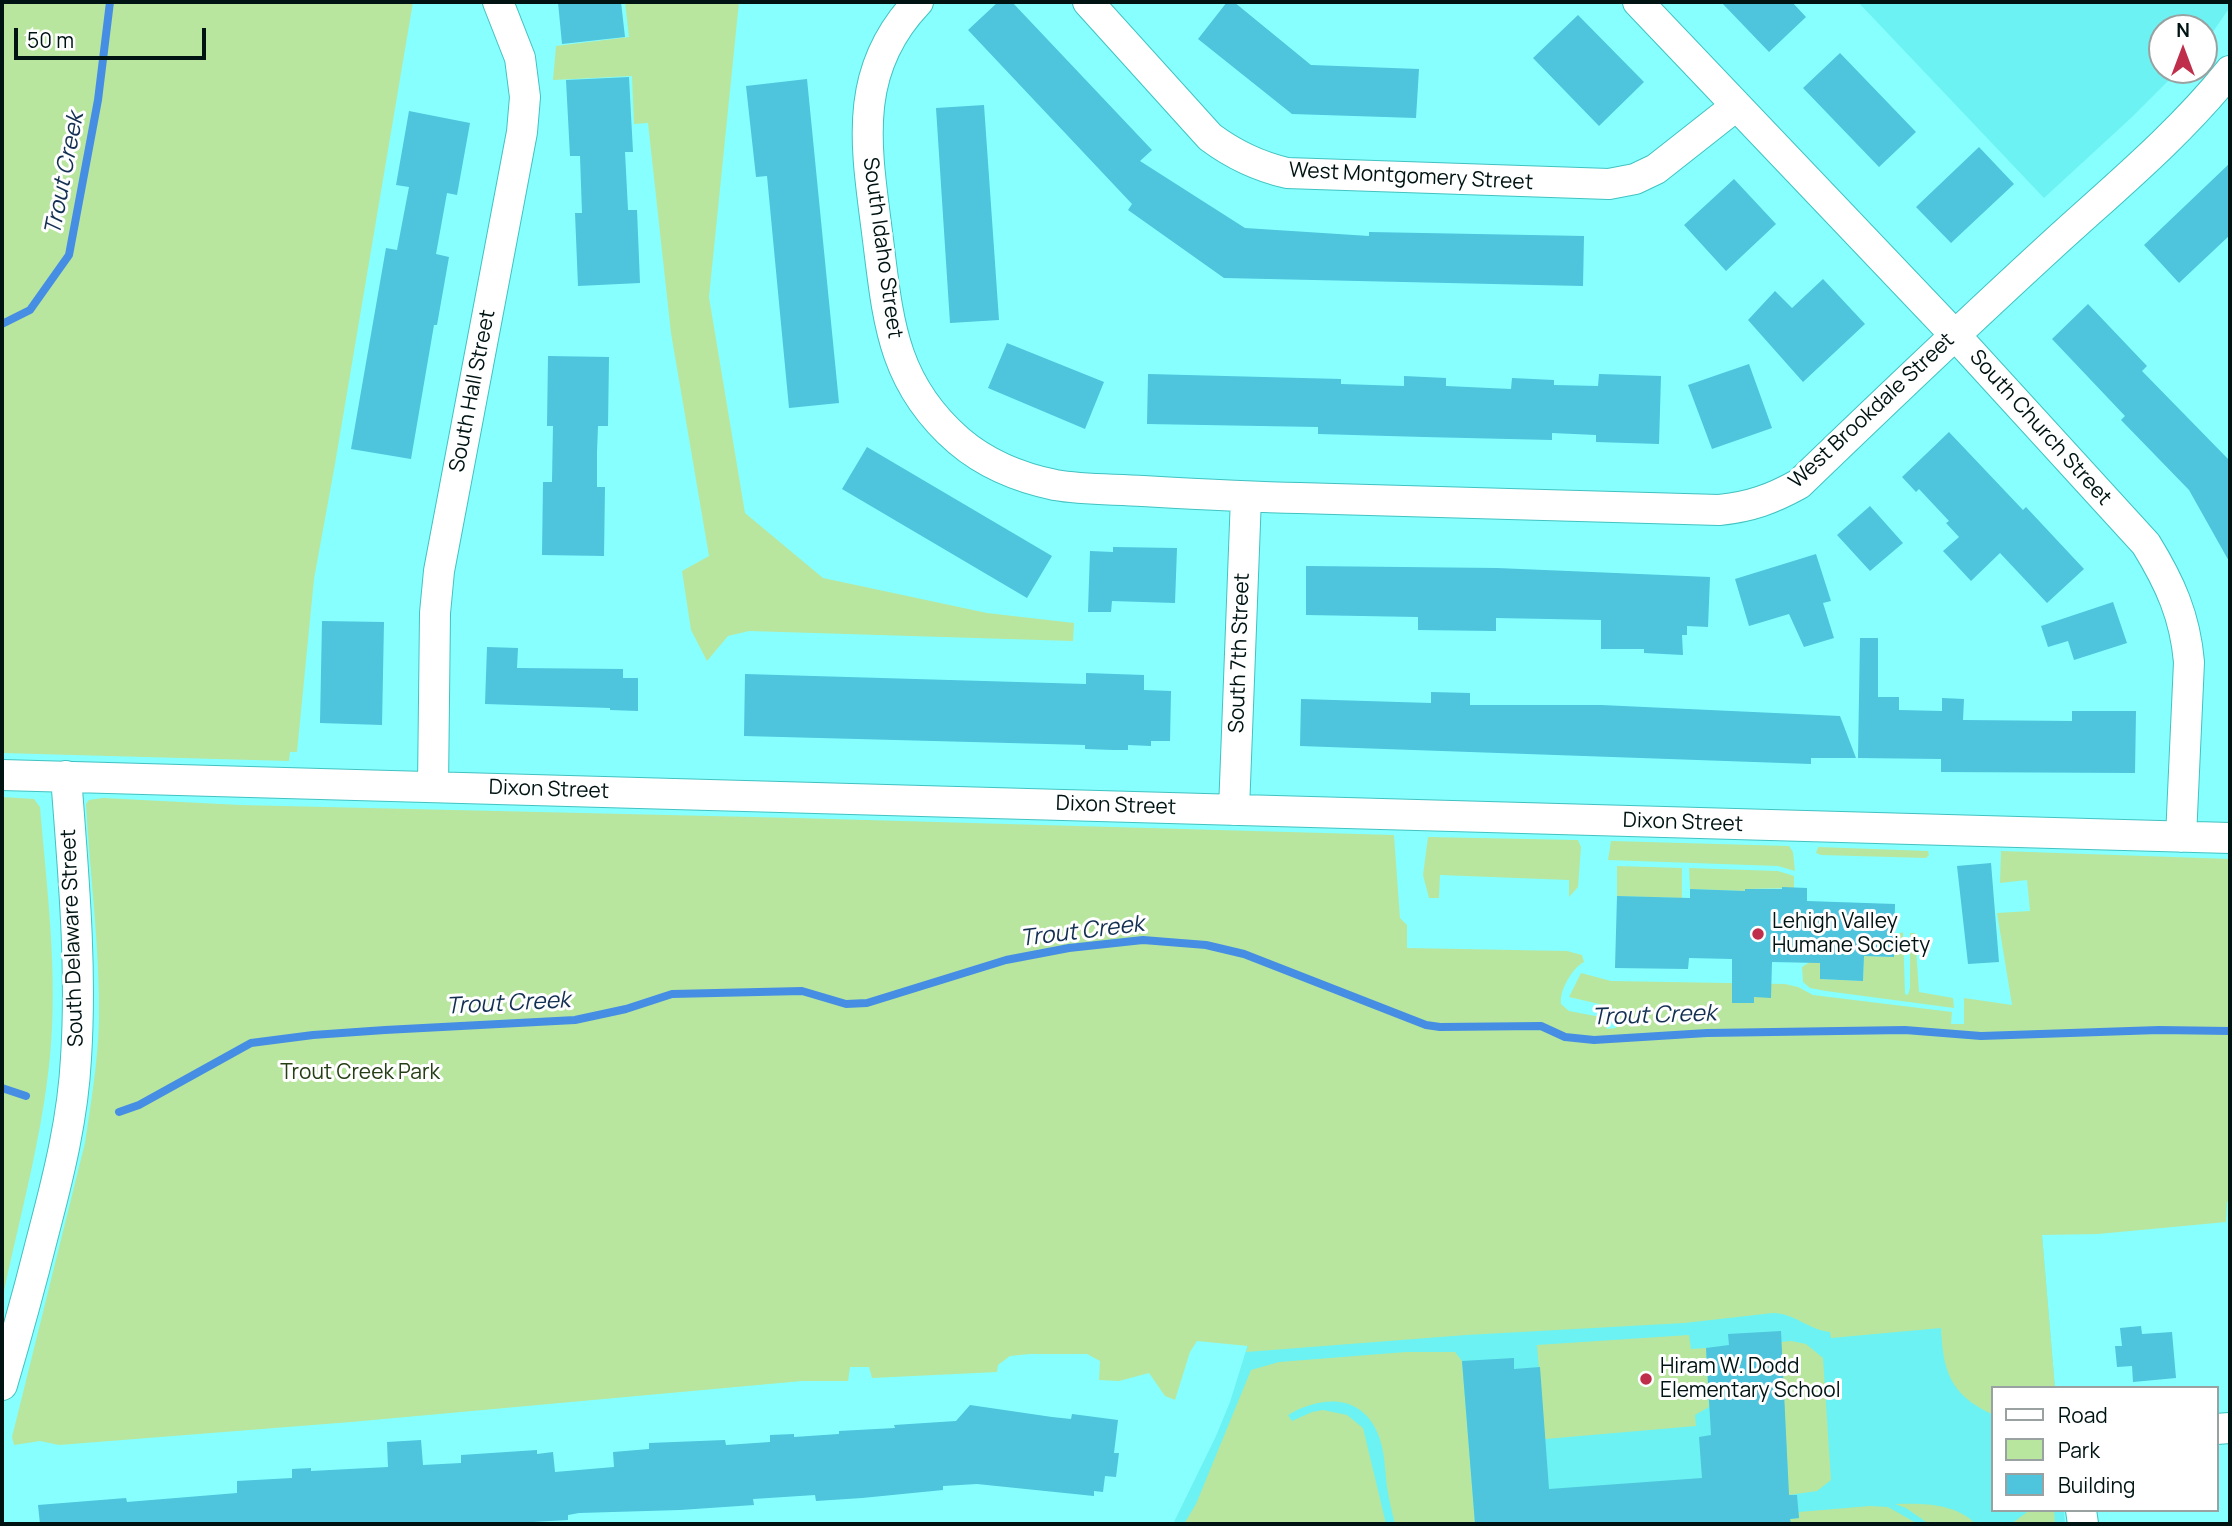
<!DOCTYPE html>
<style>
body{margin:0}
#map{position:relative;width:2232px;height:1526px;overflow:hidden;background:#86fffe;font-family:Manrope,sans-serif}
canvas{display:block}
.frame{position:absolute;inset:0;border:4px solid #001313;pointer-events:none}
.legend{position:absolute;left:1991px;top:1386px;width:228px;height:126px;box-sizing:border-box;background:#fff;border:2px solid #99a1a1;margin:0;padding:9px 12px;list-style:none;font-size:21px;color:#001313}
.legend li{display:flex;align-items:center;gap:14px;height:35px}
.legend b{width:35px;border:2px solid #99a1a1}
.north{position:absolute;left:2148px;top:14px;width:70px;height:70px;box-sizing:border-box;background:#fff;border:2px solid #99a1a1;border-radius:50%;rotate:0deg;font-size:19px;font-weight:700;line-height:28px;text-align:center;color:#001313}
.north::after{content:'';display:block;margin:auto;width:24px;height:32px;background:#bf2f4c;clip-path:polygon(50% 0,100% 100%,50% 72%,0 100%)}
.scale{position:absolute;left:14px;top:28px;width:192px;height:32px;box-sizing:border-box;border:4px solid #001313;border-top:0;padding-left:9px;font-size:21px;line-height:24px;white-space:nowrap;color:#001313;-webkit-text-stroke:5px #fff;paint-order:stroke}
</style>
<div id="map">
<canvas width="2232" height="1526"></canvas>
<div class="frame"></div>
<ul class="legend">
<li><b style="height:9px;background:#fff"></b>Road</li>
<li><b style="height:19px;background:#b9e69f"></b>Park</li>
<li><b style="height:19px;background:#4ec4dd"></b>Building</li>
</ul>
<div class="north">N</div>
<div class="scale">50 m</div>
</div>
<script>
const context = document.querySelector('canvas').getContext('2d');
context.lineJoin = 'round';
function fillPath(path, color) { context.fillStyle = color; context.fill(path, 'evenodd'); }
function trace(path, color, width, dash) { context.strokeStyle = color; context.lineWidth = width; context.lineCap = dash ? 'butt' : 'round'; context.setLineDash(dash || []); context.stroke(path); }
function label(font, color, halo, rows, align = 'center') {
  context.font = font + ' Manrope,sans-serif'; context.lineWidth = 6; context.setLineDash([]); context.textBaseline = 'middle'; context.strokeStyle = halo; context.fillStyle = color; for (const [text, x, y, turn = 0] of rows) {
    context.save(); context.translate(x, y); context.rotate((+turn || 0) * Math.PI / 180); context.textAlign = isNaN(turn) ? turn : align; if (halo) context.strokeText(text, 0, 0); context.fillText(text, 0, 0); context.restore();
  }
}
fillPath(new Path2D(`
 M1858,2H2228L2230,7L2204,45V28H2162V70H2179L2132,117L2044,198Z
 M2042,1235L2055,1388H1992V1510H2064L2065,1524H1173L1216,1436L1230,1402L1258,1312Z`), '#6cf2f2');
fillPath(new Path2D(`
 M2,2H413L335,464L314,579L297,752H290L289,761L2,753Z
 M625,2H739L709,297L745,513L823,578L987,613L1074,623L1073,641L749,631L728,636L707,661L691,630L682,571L709,556L671,333L648,123L634,124L632,76L553,80L556,46L629,37Z
 M2,797L34,799L40,807C47,890 58,973 50,1056C42,1139 19,1219 2,1301Z
 M103,798L240,805L796,818L1394,835L1400,918L1407,925V948L1567,951L1582,955L1584,962C1572,968 1559,991 1561,1004L1569,1011L1606,1018L1607,1029L1616,1028L1615,1012L1612,1007L1569,997L1581,973L1611,981L1785,984L1798,987L1813,995L1952,1012L1951,1024H1964V998L2012,1005L1997,913L2030,911L2027,880L2000,883L2001,851L2230,859V1199L2227,1202L2226,1222L2098,1234L2042,1235L2055,1388H1992V1414C1950,1395 1943,1371 1941,1328L1831,1338L1830,1332C1809,1330 1794,1313 1773,1313L1684,1323L1466,1335L1246,1352L1248,1346L1197,1341L1190,1352L1175,1400L1165,1396L1149,1373L1119,1381L1099,1380L1100,1361L1087,1354H1030L1010,1356L998,1365L997,1372L872,1378L869,1367H850L848,1381H802L351,1422L59,1445L40,1441L14,1445L12,1437L85,1143C91,1103 98,1061 99,1020C100,948 90,876 86,804L89,800Z
 M1428,837L1578,840L1581,847L1578,887L1569,897V880L1440,875L1439,898H1429L1423,875Z
 M1611,841L1789,846L1793,852L1795,871L1778,866L1608,860Z
 M1818,847L1928,851L1929,855L1926,858L1821,855L1816,853Z
 M1617,866L1682,868V898L1617,896Z
 M1689,868L1778,871L1794,876V888L1746,889L1745,891L1690,889Z
 M1903,932L1905,994L1908,995L1910,988V933H1915L1919,992L1953,998L1954,1008L1826,991L1810,988L1803,982L1802,967L1821,955V979L1863,981L1864,956L1894,957V936Z
 M1689,1335L1691,1349L1706,1348L1709,1407L1695,1415L1696,1426L1545,1439L1537,1345Z
 M1791,1341L1806,1344L1823,1358L1831,1480L1817,1491L1789,1495L1781,1342Z
 M1406,1352H1455L1462,1361L1475,1524H1395C1392,1512 1389,1500 1387,1487C1385,1470 1385,1451 1378,1434C1361,1393 1321,1396 1288,1415L1292,1421L1312,1412L1323,1410L1347,1415L1363,1428L1386,1524H1184L1196,1504L1251,1370L1279,1362Z
 M1895,1504C1923,1503 1955,1503 1976,1524H1929L1906,1508Z
 M1870,1506L1888,1507L1918,1524H1791L1790,1519L1799,1518V1512Z
 M2030,1510H2054L2055,1524H2011Z`), '#b9e69f');
trace(new Path2D(`
 M2,324L30,310L69,255L98,100L110,2
 M2,1088L26,1096
 M119,1112L139,1105L251,1043L313,1035L385,1030L575,1020L626,1009L672,994L802,991L846,1004L867,1003L1006,960L1069,948L1143,940L1206,945L1244,954L1426,1025L1440,1027L1541,1026L1565,1037L1594,1040L1707,1033L1905,1030L1981,1036L2159,1030L2230,1031`), '#468ee4', 8);
fillPath(new Path2D(`
 M558,2H621L625,37L562,44Z
 M998,2H1012L1152,150L1140,161L1245,228L1369,236V232L1584,236L1583,286L1224,278L1128,210L1132,204L968,30Z
 M1227,2H1234L1311,65L1419,69L1416,118L1292,114L1198,39Z
 M1721,2H1792L1806,17L1769,52Z
 M1578,15L1644,82L1599,126L1533,58Z
 M1840,53L1916,132L1879,167L1803,88Z
 M629,77L633,152H625L628,210H637L640,283L578,286L575,213H582L580,156H570L566,80Z
 M807,79L839,403L789,408L767,176L756,177L746,86Z
 M984,105L999,320L950,323L936,108Z
 M409,111L470,123L457,195L447,193L436,254L449,257L437,325H434L411,459L351,449L386,248L397,250L409,187L396,185Z
 M1979,147L2014,184L1951,243L1916,207Z
 M2230,163V235L2179,283L2144,245Z
 M1734,179L1776,224L1726,271L1684,225Z
 M1823,279L1865,324L1803,382L1748,320L1775,291L1792,308Z
 M2088,304L2147,366L2142,371L2230,461V563L2189,490L2121,420L2125,416L2052,339Z
 M1007,343L1104,382L1085,429L988,388Z
 M548,356L609,357L608,426H598L597,452V487H605L604,556L542,555L543,482H552L553,426H547Z
 M1749,364L1772,428L1712,449L1688,385Z
 M1148,374L1341,379V384L1404,386V376L1446,378V386L1511,389L1512,378L1554,380V385L1598,386L1599,374L1661,376L1659,444L1596,442V435L1552,433V440L1424,437L1318,434V427L1147,424Z
 M1949,432L2023,510L2026,507L2084,569L2047,603L2000,553L1971,581L1943,551L1959,537L1946,523L1949,521L1919,489L1916,492L1902,477Z
 M867,447L1052,556L1027,598L842,489Z
 M1870,506L1903,543L1870,571L1837,535Z
 M1113,547L1177,548L1175,603L1112,601L1111,612H1088L1090,551L1113,552Z
 M1816,554L1831,601L1823,603L1834,638L1804,647L1789,614L1749,626L1735,579Z
 M1306,566L1497,568L1710,577L1708,627L1687,626V635H1682L1683,655L1644,653V649H1601V620L1496,618V631L1418,630V617L1306,615Z
 M2113,602L2127,643L2074,660L2068,641L2048,647L2041,626Z
 M322,621L384,622L382,725L320,723Z
 M1860,638H1878V697H1899V710L1942,711V698L1964,699L1963,720L2072,721V711H2136L2135,773L1941,772V759L1858,758Z
 M487,647L518,648L517,668L623,669V678H638V711L610,710V708L485,704Z
 M1086,673L1144,675V690L1171,691L1170,741H1151V746L1128,745V750H1114L1085,749V745L744,736L745,674L1086,684Z
 M1431,692L1470,693V705H1601L1840,716L1856,758H1811V764L1300,746L1301,699L1431,703Z
 M1991,863L1999,962L1968,964L1957,866Z
 M1782,887L1807,888V901L1895,904L1894,957L1864,956L1863,981L1820,979V963L1772,962L1771,998L1754,997V1003H1732V959L1689,958L1688,969L1615,968L1617,896L1690,898V889L1745,891V889H1782Z
 M2141,1326L2142,1334L2172,1332L2176,1378L2133,1382L2132,1366L2117,1367L2115,1346H2122L2120,1328Z
 M1781,1331L1789,1495H1797L1799,1518L1790,1519L1791,1524H1475L1462,1361L1514,1358V1369L1540,1367L1549,1489L1702,1478L1699,1437L1711,1435L1706,1348L1729,1345L1728,1334Z
 M970,1405L1052,1417L1071,1419L1072,1414L1118,1420L1114,1453H1119L1116,1477L1105,1476L1103,1492L1094,1491V1496L977,1484L943,1486V1490L862,1498L816,1501L815,1495L753,1499L754,1505L680,1510L579,1513L568,1515V1520L498,1524H40L38,1505L126,1498L127,1502L237,1493V1481L292,1478V1469L311,1468V1471L388,1467L387,1442L421,1440L423,1465L461,1463V1455L537,1450V1454L553,1452L555,1472L614,1467L613,1452L649,1449V1443L725,1440L726,1445L770,1442V1435L794,1434V1437L839,1434V1431L895,1428L894,1425L956,1421Z`), '#4ec4dd');
const minor = new Path2D(`
 M918,2C852,71 866,146 877,232C888,317 890,381 959,441C986,464 1021,478 1055,485C1083,490 1114,489 1143,491C1195,494 1247,497 1299,498C1439,502 1579,506 1719,510C1750,507 1772,499 1799,484C1882,404 1966,324 2051,246C2112,190 2178,136 2230,71
 M1088,2L1210,137C1234,155 1257,166 1287,173L1609,184L1635,179L1656,169L1736,106
 M1638,2L1955,335L2146,544C2170,583 2185,616 2189,662L2181,837
 M2,775L2230,838
 M433,787L435,613L439,571L522,132L525,97L520,58L498,2
 M1234,810L1246,497
 M2,1385C17,1334 31,1283 44,1231C59,1174 73,1117 76,1058C82,964 73,870 66,776
 M2216,1429L2230,1428
 M2081,1510L2083,1524`);
trace(minor, '#42c2c2', 32);
trace(minor, '#fff', 30);
for (const [x, y, r, color] of [
 [1758,934,7,"#bf2f4c"],
 [1646,1379,7,"#bf2f4c"]
]) { const dot = new Path2D(); dot.arc(x, y, r, 0, 2 * Math.PI); context.fillStyle = color; context.fill(dot); trace(dot, '#fff', 2.5); }
label('21px', '#001313', '#fff', [
 ["West Montgomery Street",1411,177,3],
 ["South Idaho Street",882,248,82],
 ["South Hall Street",473,391,-79],
 ["West Brookdale Street",1872,411,-43],
 ["South Church Street",2040,428,48],
 ["South 7th Street",1240,653,-88],
 ["Dixon Street",549,790,2],
 ["Dixon Street",1116,806,2],
 ["Dixon Street",1683,823,2],
 ["South Delaware Street",73,938,-92]
]);
label('21px', '#001313', '#fff', [
 ["Lehigh Valley",1772,922],
 ["Humane Society",1772,946],
 ["Hiram W. Dodd",1660,1367],
 ["Elementary School",1660,1391]
], 'left');
label('21px', '#253e15', '#fff', [
 ["Trout Creek Park",360,1073]
]);
label('italic 23px', '#132f52', '#fff', [
 ["Trout Creek",65,174,-79],
 ["Trout Creek",1082,932,-7],
 ["Trout Creek",508,1004,-3],
 ["Trout Creek",1654,1016,-2]
]);
</script>
